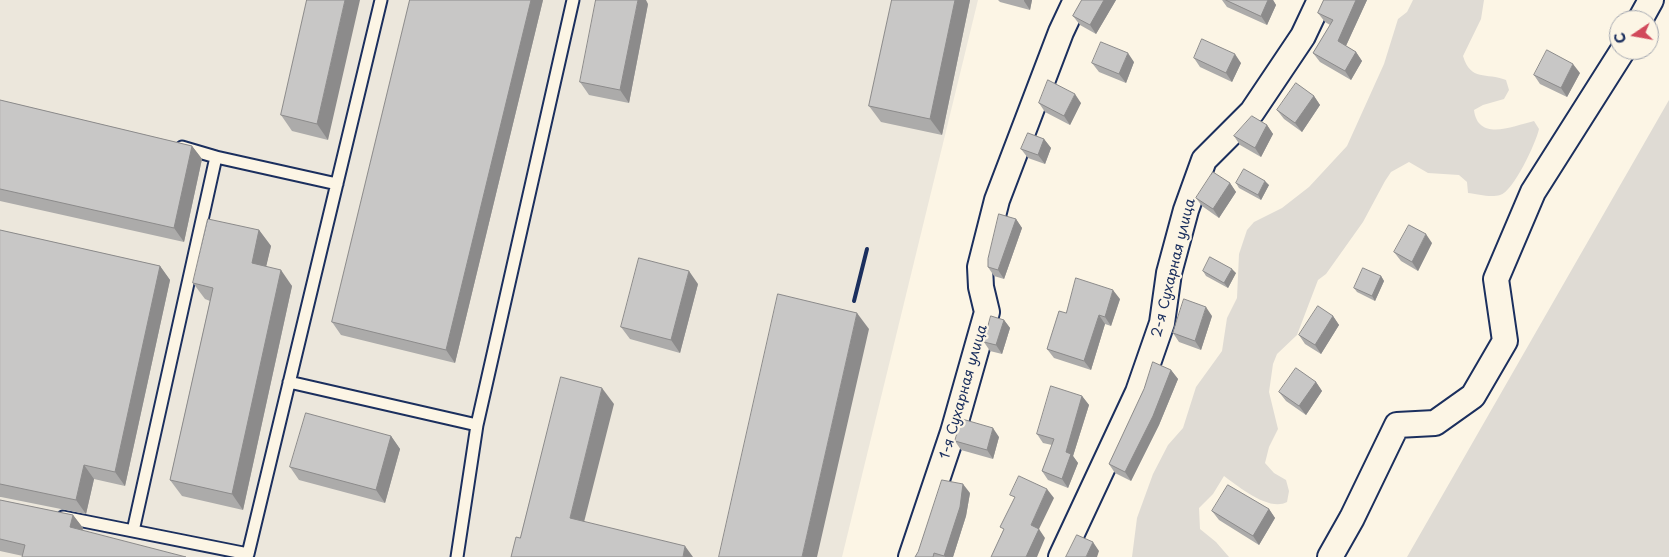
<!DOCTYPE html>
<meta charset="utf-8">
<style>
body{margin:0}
#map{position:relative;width:1669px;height:557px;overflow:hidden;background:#fcf5e5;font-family:"Playpen Sans",sans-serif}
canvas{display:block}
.north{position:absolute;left:1609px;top:10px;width:50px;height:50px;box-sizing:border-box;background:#fcf5e5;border:1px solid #a2a6af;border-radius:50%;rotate:258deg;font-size:14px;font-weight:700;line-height:20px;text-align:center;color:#1b2f5e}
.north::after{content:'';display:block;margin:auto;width:18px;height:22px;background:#d1495b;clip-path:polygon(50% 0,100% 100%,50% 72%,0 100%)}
</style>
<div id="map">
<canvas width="1669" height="557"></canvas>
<div class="north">С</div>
</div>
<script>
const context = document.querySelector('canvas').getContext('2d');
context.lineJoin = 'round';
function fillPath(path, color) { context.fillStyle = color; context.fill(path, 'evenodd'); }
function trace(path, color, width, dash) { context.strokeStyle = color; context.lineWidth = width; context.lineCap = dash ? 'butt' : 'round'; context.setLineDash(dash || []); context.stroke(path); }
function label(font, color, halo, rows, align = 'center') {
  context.font = font + ' "Playpen Sans",sans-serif'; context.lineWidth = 4.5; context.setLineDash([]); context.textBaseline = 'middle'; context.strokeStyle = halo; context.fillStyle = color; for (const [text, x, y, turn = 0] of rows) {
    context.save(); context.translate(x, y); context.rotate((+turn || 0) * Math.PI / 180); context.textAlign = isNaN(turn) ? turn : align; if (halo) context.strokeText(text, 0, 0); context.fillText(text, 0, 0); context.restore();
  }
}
fillPath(new Path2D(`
 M0,0H978L842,557H0Z`), '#ece7dc');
fillPath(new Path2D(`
 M1413,0H1484L1481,19L1463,56C1471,82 1486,72 1506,80L1509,90L1504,99L1483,105L1474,110C1478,142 1513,126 1534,121L1539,129C1536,143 1513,192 1500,195C1491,198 1477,194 1468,193L1467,182L1459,175L1428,173L1409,162L1391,172L1385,181L1363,222L1326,274L1318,280L1297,335L1277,354L1273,364L1269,392L1278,429L1269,447L1265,463L1274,473L1286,480L1289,491L1287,502C1269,512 1238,486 1224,476L1213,494L1199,508L1200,529L1216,542L1229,557H1132L1137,518L1153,474L1168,445L1183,428L1196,387L1222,351L1227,318L1237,298L1239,254L1247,230L1254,222L1282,208L1309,187L1347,146L1384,64L1398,19L1407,12Z
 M1669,100V557H1407Z`), '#dfdbd4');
const lane = new Path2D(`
 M216,157L337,184
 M289,382L477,425L573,0
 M63,517L248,554L381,0
 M133,531L216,157L182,147
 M457,557L477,425`);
const street = new Path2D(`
 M1640,20L1651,0
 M911,557L953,432L987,312L981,287L980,267L997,200L1061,32L1076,0
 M1061,557L1138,392L1162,323L1169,273L1186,210L1204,160L1252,112L1303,36L1320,0
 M1330,557L1352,518L1397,425L1435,423L1473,396L1505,341L1496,279L1533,192L1623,50`);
trace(lane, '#1b2f5e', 15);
trace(street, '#1b2f5e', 28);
trace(lane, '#fcf5e5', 11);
trace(street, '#fcf5e5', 24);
trace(new Path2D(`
 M854,301L867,249`), '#1b2f5e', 4);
fillPath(new Path2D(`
 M307,0L328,140L292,131L281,115Z
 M410,0H543L455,363L341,335L332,322Z
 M892,0H970L942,135L881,122L869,106Z
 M998,0H1032L1030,10L1000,2Z
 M1082,0H1116L1096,34L1080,25L1073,16Z
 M1222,0H1273L1276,5L1267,25L1227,7Z
 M1324,0H1367L1346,46L1356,52L1362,61L1351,80L1320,62L1313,53L1330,25L1325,22L1318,13Z
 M648,4L629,103L589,95L580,82Z
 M1194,58L1241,63L1232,82L1200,67Z
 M1134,62L1126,83L1099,72L1092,63Z
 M1580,73L1567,97L1540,84L1534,75Z
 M1314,96L1320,105L1302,132L1284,119L1277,110Z
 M0,100L192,146L202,159L184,242L0,201Z
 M1039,103H1081L1070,125L1045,112Z
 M1267,125L1273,134L1261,157L1240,145L1234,136Z
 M1044,139L1051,148L1045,164L1028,158L1021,149Z
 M1230,183L1236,192L1219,218L1202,206L1196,198Z
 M1236,183L1269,185L1261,200L1239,188Z
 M1016,219L1022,228L1004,279L994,276L988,267Z
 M0,230L160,266L170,280L125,486L94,479L86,514L1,497H0Z
 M259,230L271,246L266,266L292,286L243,510L182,496L170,480L210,301L205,299L193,283Z
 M1432,243L1418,271L1401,261L1394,252Z
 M1203,271L1236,273L1228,288L1206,276Z
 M1381,276L1384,281L1375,301L1357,292L1354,288Z
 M698,284L680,353L630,339L621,327Z
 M1120,299L1111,326L1105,324L1091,370L1054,358L1047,349L1066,313Z
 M1212,316L1201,350L1179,342L1173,333Z
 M1333,316L1339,325L1321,354L1305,344L1299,335Z
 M1004,320L1010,328L1002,354L990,351L984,342Z
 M1171,370L1178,379L1159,425L1131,481L1115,473L1109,464Z
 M1316,382L1322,391L1306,415L1286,401L1279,392Z
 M1082,396L1089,405L1073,456L1078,463L1068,488L1048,480L1042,471L1052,445L1043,443L1037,434Z
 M391,436L400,449L385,503L299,480L290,467Z
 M999,437L993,459L961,450L955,441Z
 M970,493L966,516L953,557H915Z
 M0,500L73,515L83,528L82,530L23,556L0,551Z
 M1269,509L1275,518L1259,545L1219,520L1212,511Z`), '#acabaa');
fillPath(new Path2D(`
 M345,0H360L328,140L317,124Z
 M531,0H543L455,363L446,350Z
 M638,0H646L648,4L629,103L620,90Z
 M955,0H970L942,135L930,119Z
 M1024,0H1032L1030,10L1024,1Z
 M1104,0H1116L1096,34L1090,25Z
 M1268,0H1273L1276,5L1267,25L1261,16Z
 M1356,0H1367L1344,50L1338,41Z
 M1356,52L1362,61L1351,80L1345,71Z
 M1128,53L1134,62L1126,83L1119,74Z
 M1235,54L1241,63L1232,82L1226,73Z
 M1573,64L1580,73L1567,97L1561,88Z
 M1075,94L1081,103L1070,125L1064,116Z
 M1314,96L1320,105L1302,132L1295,123Z
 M1267,125L1273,134L1261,157L1255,148Z
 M1044,139L1051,148L1045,164L1038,155Z
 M192,146L202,159L184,242L174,228Z
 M1265,181L1269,185L1261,200L1258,195Z
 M1230,183L1236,192L1219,218L1213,209Z
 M1016,219L1022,228L1004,279L998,270Z
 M259,230L271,246L263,280L252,263Z
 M1426,234L1432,243L1418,271L1412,262Z
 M160,266L170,280L125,486L115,472Z
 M1232,269L1236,273L1228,288L1224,283Z
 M281,270L292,286L243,510L232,494Z
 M689,271L698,284L680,353L671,340Z
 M1381,276L1384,281L1375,301L1372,296Z
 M1113,290L1120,299L1111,326L1105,317Z
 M1206,307L1212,316L1201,350L1195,341Z
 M857,313L869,329L817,557H802Z
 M1099,315L1105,324L1091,370L1084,361Z
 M1333,316L1339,325L1321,354L1315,345Z
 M1004,320L1010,328L1002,354L996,345Z
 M1171,370L1178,379L1159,425L1131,481L1125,472Z
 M1316,382L1322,391L1306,415L1299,406Z
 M602,388L614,404L581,534L570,518Z
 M1082,396L1089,405L1073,456L1078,463L1068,488L1062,479L1066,452Z
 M993,428L999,437L993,459L987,450Z
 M391,436L400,449L385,503L376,490Z
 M84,465L94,479L86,514L76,500Z
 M963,484L970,493L966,516L953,557H945L944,556Z
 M1047,489L1054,498L1039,529L1045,538L1037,557H1026L1031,525Z
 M1269,509L1275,518L1259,545L1253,536Z
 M73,515L83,528L80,541L70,527Z
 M1093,542L1099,551L1097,557H1086Z
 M685,546L693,557H683Z`), '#8c8b8b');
const building = new Path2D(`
 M307,0H345L317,124L281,115Z
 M410,0H531L446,350L332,322Z
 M596,0H638L620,90L580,82Z
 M892,0H955L930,119L869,106Z
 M1082,0H1104L1090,25L1073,16Z
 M1226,0H1268L1261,16Z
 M1324,0H1356L1338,41L1356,52L1345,71L1313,53L1333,20L1318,13Z
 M1202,39L1235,54L1226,73L1194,58Z
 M1101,42L1128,53L1119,74L1092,63Z
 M1547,50L1573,64L1561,88L1534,75Z
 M1048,80L1075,94L1064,116L1039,103Z
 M1296,83L1314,96L1295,123L1277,110Z
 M0,100L192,146L174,228L0,189Z
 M1252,116L1267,125L1255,148L1234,136Z
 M1028,133L1044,139L1038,155L1021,149Z
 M1244,169L1265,181L1258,195L1236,183Z
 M1213,172L1230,183L1213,209L1196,198Z
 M999,214L1016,219L998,270L988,267V259Z
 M208,219L259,230L252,263L281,270L232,494L170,480L213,288L193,283Z
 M1409,225L1426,234L1412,262L1394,252Z
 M0,230L160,266L115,472L84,465L76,500L0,484Z
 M1210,257L1232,269L1224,283L1203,271Z
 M639,258L689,271L671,340L621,327Z
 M1363,268L1381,276L1372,296L1354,288Z
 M1076,278L1113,290L1105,317L1099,315L1084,361L1047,349L1059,311L1066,313Z
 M778,294L857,313L802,557H719Z
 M1184,299L1206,307L1195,341L1173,333Z
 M1318,306L1333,316L1315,345L1299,335Z
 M991,316L1004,320L996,345L984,342Z
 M1153,362L1171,370L1153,416L1125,472L1109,464L1144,389Z
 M1296,368L1316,382L1299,406L1279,392Z
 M561,377L602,388L570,518L685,546L683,557H511L516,537L520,538Z
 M1051,386L1082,396L1066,452L1071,454L1062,479L1042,471L1054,439L1037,434Z
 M306,413L391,436L376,490L290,467Z
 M962,419L993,428L987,450L955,441Z
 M1019,476L1047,489L1031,525L1039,529L1026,557H991L1004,529L1000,527L1015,497L1010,495Z
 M942,480L963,484L960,507L944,556L934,553L933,557H915L918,552Z
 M1228,485L1269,509L1253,536L1212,511Z
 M0,500L73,515L70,527L186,557H22L25,545L0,539Z
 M1077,535L1093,542L1086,557H1066Z`);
fillPath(building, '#c8c7c6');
trace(building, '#8c8b8b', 1);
label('14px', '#1b2f5e', '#fcf5e5', [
 ["2-я Сухарная улица",1174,268,-76],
 ["1-я Сухарная улица",964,392,-74]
]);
</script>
